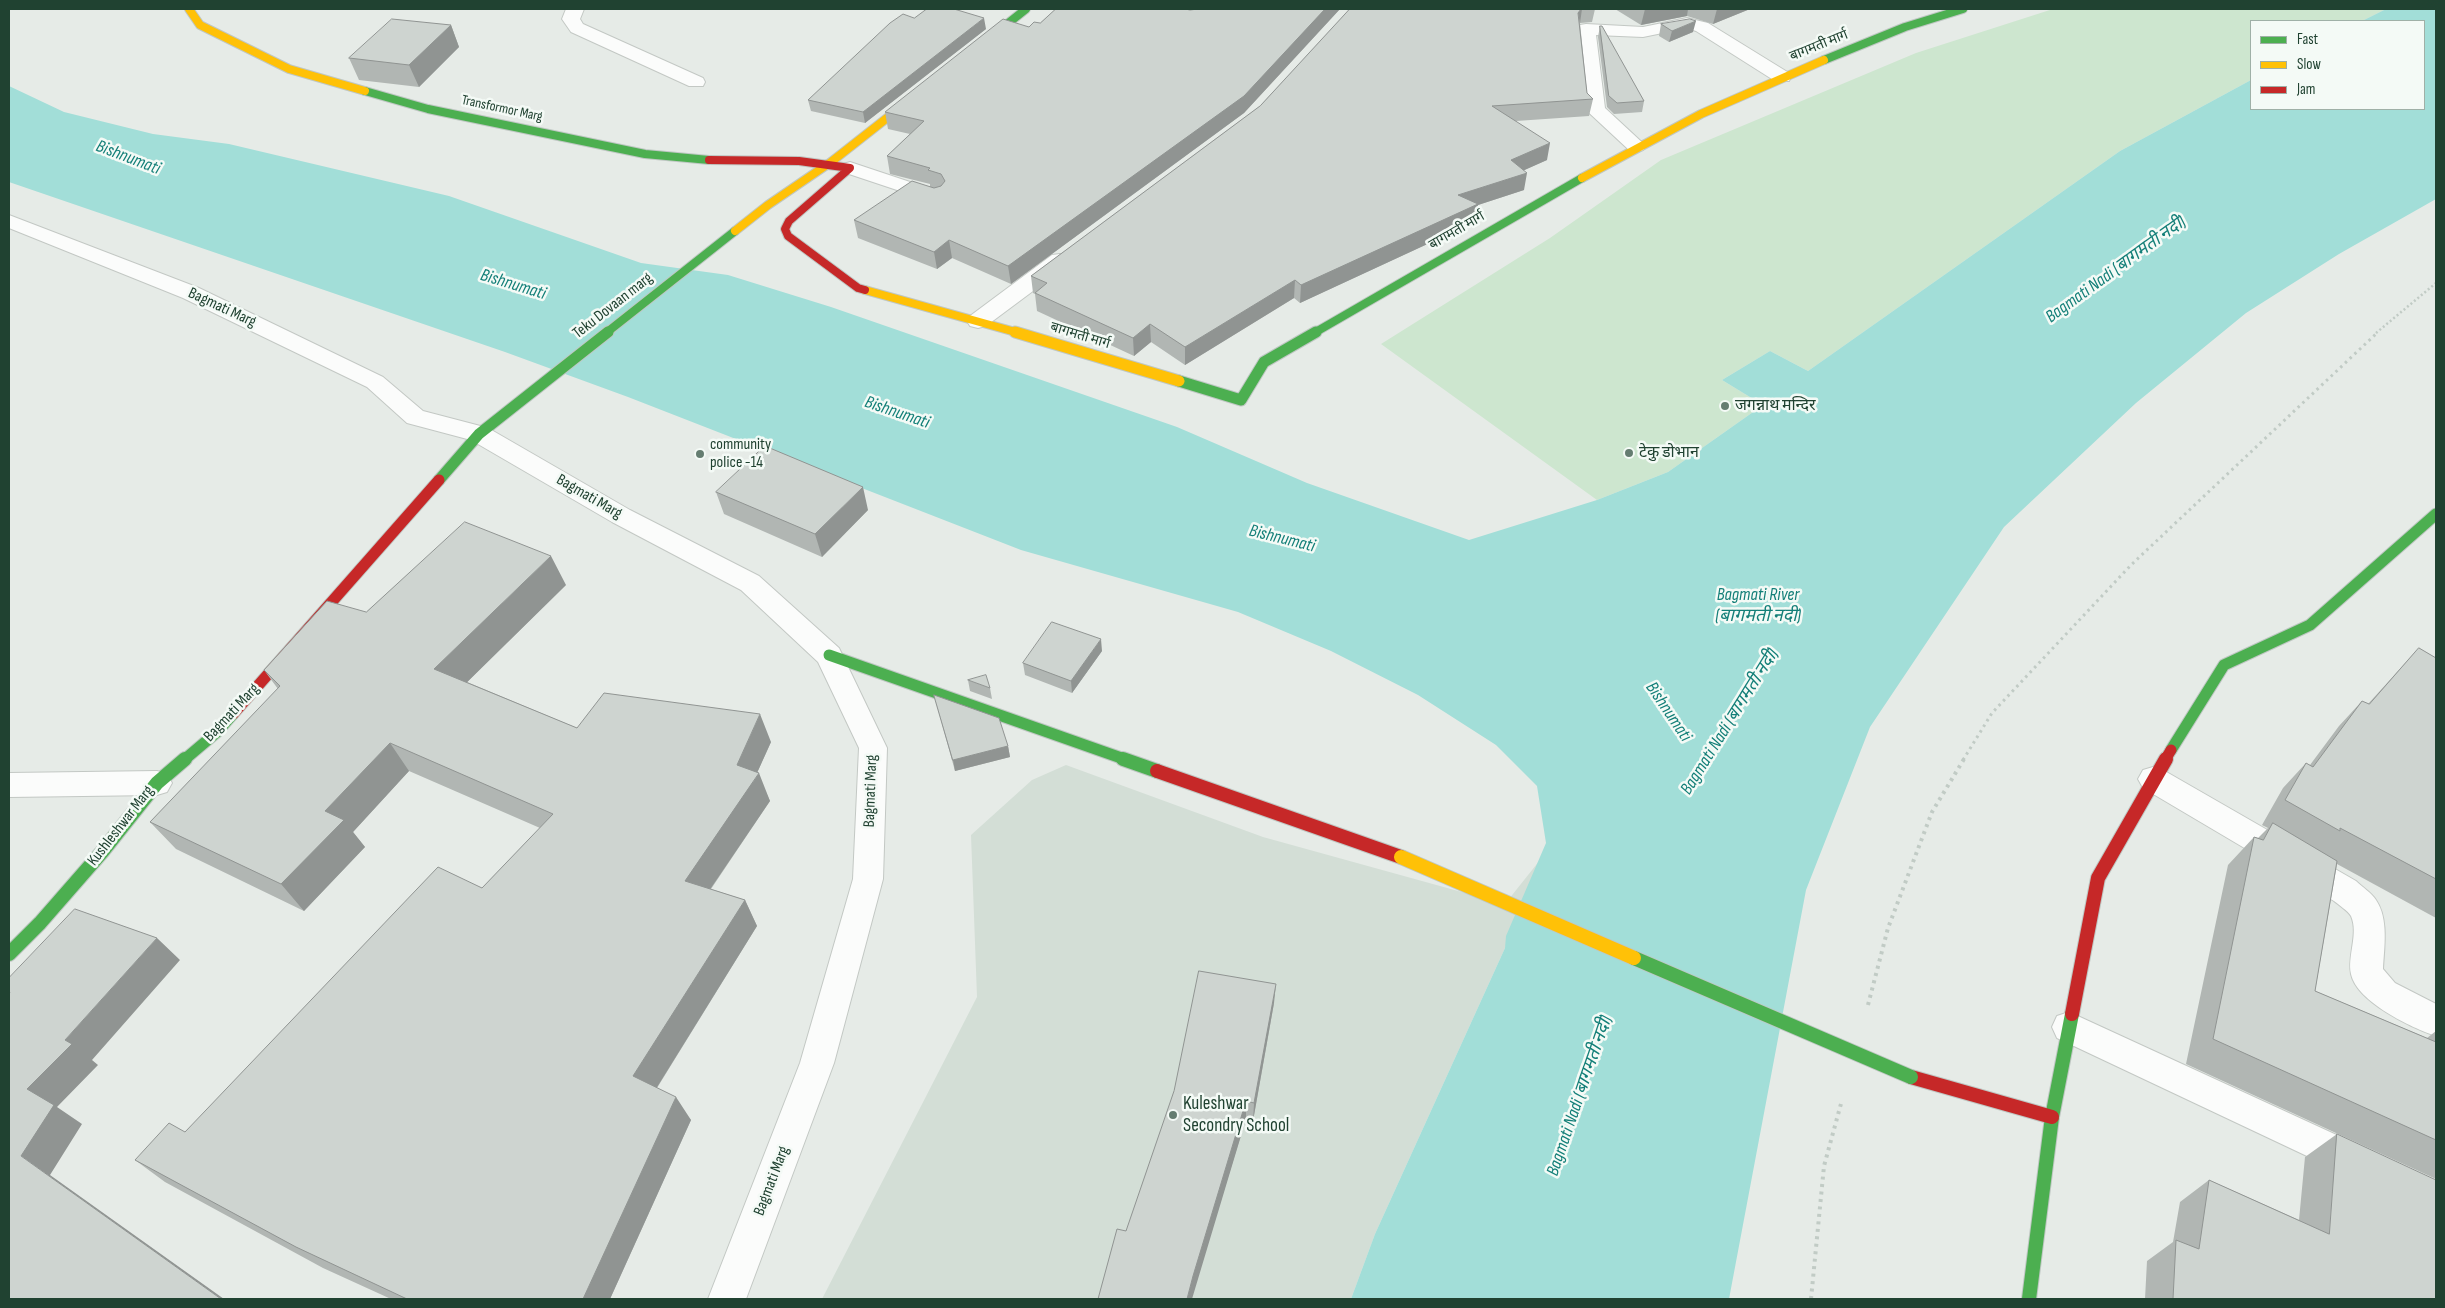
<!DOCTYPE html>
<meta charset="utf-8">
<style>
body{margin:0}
#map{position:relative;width:2445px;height:1308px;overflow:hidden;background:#e6ebe7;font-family:"Sofia Sans Condensed",sans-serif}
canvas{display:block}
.frame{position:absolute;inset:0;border:10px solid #204231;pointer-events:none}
.legend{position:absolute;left:2250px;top:20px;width:175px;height:90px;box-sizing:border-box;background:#f4faf6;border:1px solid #9fb0a7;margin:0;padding:6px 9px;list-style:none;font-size:15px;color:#204231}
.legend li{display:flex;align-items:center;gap:10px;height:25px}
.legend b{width:25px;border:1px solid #9fb0a7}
</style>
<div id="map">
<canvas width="2445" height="1308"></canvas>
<div class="frame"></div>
<ul class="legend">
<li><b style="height:6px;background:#4caf50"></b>Fast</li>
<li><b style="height:6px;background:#ffc107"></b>Slow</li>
<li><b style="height:6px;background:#c62828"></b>Jam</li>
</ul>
</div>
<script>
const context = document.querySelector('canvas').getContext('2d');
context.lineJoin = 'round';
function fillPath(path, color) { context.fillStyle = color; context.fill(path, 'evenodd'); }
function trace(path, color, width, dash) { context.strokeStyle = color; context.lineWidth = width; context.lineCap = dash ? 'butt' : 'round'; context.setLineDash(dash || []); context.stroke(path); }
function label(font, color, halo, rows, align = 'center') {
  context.font = font + ' "Sofia Sans Condensed","Noto Sans Devanagari",sans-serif'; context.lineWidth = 5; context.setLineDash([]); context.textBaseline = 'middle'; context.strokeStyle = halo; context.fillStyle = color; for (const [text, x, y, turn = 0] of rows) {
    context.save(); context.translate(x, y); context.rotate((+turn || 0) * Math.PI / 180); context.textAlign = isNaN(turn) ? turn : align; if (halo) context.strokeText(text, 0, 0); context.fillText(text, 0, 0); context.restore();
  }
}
fillPath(new Path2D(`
 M1066,765L1263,837L1505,904L1540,860L1505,948L1375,1234L1351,1299H822L977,997L971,835L1032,780Z`), '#d3ded6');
fillPath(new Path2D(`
 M2053,9H2386L2362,21H2251V80L2120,151L1808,371L1770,351L1722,380L1763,405L1668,472L1597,500L1381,344L1550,238L1661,160L1916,53Z`), '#cde6cf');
fillPath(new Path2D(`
 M2386,9H2436V199L2339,254L2246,313L2136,403L2004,527L1870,727L1806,890L1729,1299H1351L1375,1234L1505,948L1506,936L1546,843L1537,786L1496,745L1418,695L1331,651L1238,612L1021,550L628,397L505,352L9,182V86L64,112L153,134L229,144L449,196L641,263L728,275L831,307L1177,427L1307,483L1469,540L1597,500L1668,472L1763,405L1722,380L1770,351L1808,371L2120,151L2251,80V109H2424V21H2362Z`), '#a2ded8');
const lane = new Path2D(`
 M566,9H584L580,19L583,24L703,78L705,82L703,86H689L571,32L562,19Z
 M2153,767L2163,770L2356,881C2362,887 2372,893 2376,900C2389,919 2384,948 2383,969L2395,983L2436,1004V1036C2412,1028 2357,1002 2351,974C2347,956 2359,934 2351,916C2348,911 2339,905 2334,901L2143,788L2138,779L2143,770Z`);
const street = new Path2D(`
 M1687,18L1708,23L1789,73L1791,77L1789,81H1775L1696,31L1687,28L1643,37L1596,35L1605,108L1646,146L1643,150L1636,152L1629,150L1586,110L1577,29L1580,25L1586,24L1643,27Z
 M850,162L943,193L946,197L943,201L936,203L843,172L840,168L843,164Z
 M9,215L199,288L383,377L423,411L488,428L630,510L759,576L839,648L887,748L883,879L834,1063L746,1299H708L800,1063L853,879L859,748L818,662L741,590L612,522L471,440L407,423L367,387L183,298L9,228Z
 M1060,254L1068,255L1071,260L1068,265L986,326L978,328L970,326L967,321L970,316L1052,255Z
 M157,771L167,774L172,783L167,792L157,795L9,797V773Z
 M2069,1012L2367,1149L2373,1161L2367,1173L2355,1178L2343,1173L2057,1038L2052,1027L2057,1016Z`);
const fastFar2 = new Path2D(`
 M982,44L1026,9
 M1824,60L1905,27L1963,9
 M365,91L428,109L645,154L709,160
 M606,333L735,231
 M1314,333L1582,178`);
const fastFar1 = new Path2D(`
 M1179,381L1241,400L1264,362L1316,332
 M439,480L479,434L608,332
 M829,655L1127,760
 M2171,750L2224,665L2310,625L2436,514
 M184,760L217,732L233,714`);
const fast = new Path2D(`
 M1123,759L1157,771
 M9,954L40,923L102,852L157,783L185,759
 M2029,1299L2052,1117L2072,1014`);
const slowFar1 = new Path2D(`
 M189,9L200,25L289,69L365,91
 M1582,178L1701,114L1824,60
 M735,231L768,205L831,162L915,96
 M865,290L1019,333`);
const slow = new Path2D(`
 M1015,332L1179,381`);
const jamFar2 = new Path2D(`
 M709,160L799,161L850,168L789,221L785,229L788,236L858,288L865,290`);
const jamFar1 = new Path2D(`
 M233,714L439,480
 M2165,760L2171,750`);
const jam = new Path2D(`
 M1157,771L1401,857
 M2072,1014L2098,878L2166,759
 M1911,1077L2052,1117`);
trace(lane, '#c3c8c4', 2);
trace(street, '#c3c8c4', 2);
trace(fastFar2, '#bfc7c3', 10);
trace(fastFar1, '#bfc7c3', 13);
trace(fast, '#bfc7c3', 16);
trace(slowFar1, '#bfc7c3', 10);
trace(slow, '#bfc7c3', 13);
trace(jamFar2, '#bfc7c3', 10);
trace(jamFar1, '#bfc7c3', 13);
trace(jam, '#bfc7c3', 16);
trace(new Path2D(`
 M2376,333L2436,283`), '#c1cbc5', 2.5, [2, 2.5]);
trace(new Path2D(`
 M1963,760L1992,713L2131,565L2378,332`), '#c1cbc5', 3, [2.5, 4]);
trace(new Path2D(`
 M1868,1005L1888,928L1932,812L1964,759
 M1811,1299L1824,1166L1842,1100`), '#c1cbc5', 4, [3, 4.5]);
fillPath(lane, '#fbfcfb');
fillPath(street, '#fbfcfb');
trace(fastFar2, '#4caf50', 8);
trace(fastFar1, '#4caf50', 11);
trace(fast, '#4caf50', 14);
trace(slowFar1, '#ffc107', 8);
trace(slow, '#ffc107', 11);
trace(jamFar2, '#c62828', 8);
trace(jamFar1, '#c62828', 11);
trace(jam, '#c62828', 14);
const fastBridge = new Path2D(`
 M1634,958L1911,1077`);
const slowBridge = new Path2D(`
 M1401,857L1634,958`);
trace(fastBridge, '#bfc7c3', 16, []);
trace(slowBridge, '#bfc7c3', 16, []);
trace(fastBridge, '#4caf50', 14);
trace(slowBridge, '#ffc107', 14);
fillPath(new Path2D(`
 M1056,9H1340L1244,113L1011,284L952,258L937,269L858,238L854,220L930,186V184L890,174L887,156L910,134L888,129L885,112L1029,27L1040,23Z
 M1350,9H1595L1592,22L1580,23L1587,93L1593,99L1589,116L1516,121L1547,160L1524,170V190L1478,205L1475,222L1300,303L1294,298L1185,365L1151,342L1134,356L1037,311L1035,294L1033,293L1031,276L1260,106Z
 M1615,9H1750L1713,24L1687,16L1641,25Z
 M914,18L986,29L865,123L811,111L808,100Z
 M1661,24L1693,32L1669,42L1659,36Z
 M451,25L459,47L419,87L359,80L349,58Z
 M1600,26L1644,101L1642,112L1614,114L1607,107L1598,37Z
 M716,492L868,510L822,557L724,514Z
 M566,585L467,682L577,728L771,742L757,773L770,801L711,889L745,900L757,926L657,1088L691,1120L610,1299H391L323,1268L165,1182L135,1160L185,1132L482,888L540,828L409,771L353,832L365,847L304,911L176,849L150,822L278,689L264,670Z
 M2419,648L2436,658V918L2337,864L2315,991L2427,1038L2436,1031V1179L2186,1064L2228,865L2254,837L2258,838L2268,828L2262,825L2283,788L2306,763L2310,765L2339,726L2362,701L2368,704Z
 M1102,651L1072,693L1025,675L1023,663Z
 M968,680L990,688L992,699L970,691Z
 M934,695L1008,746L1010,757L955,771Z
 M1274,1003L1253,1121L1246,1119L1193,1291L1126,1231Z
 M2337,1134L2436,1299H2145L2147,1261L2173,1242L2180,1202L2209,1180L2299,1220L2305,1157Z`), '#b1b6b3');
fillPath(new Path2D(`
 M1325,9H1340L1244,113L1011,284L1008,266Z
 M1581,9H1582L1580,23L1578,13Z
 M1645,9H1688L1687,16L1641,25Z
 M1717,9H1750L1713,24Z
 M984,18L986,29L865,123L863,112Z
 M1696,21L1693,32L1669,42L1672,31Z
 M451,25L459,47L419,87L409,65Z
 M1550,143L1547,160L1509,177L1511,160Z
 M1527,173L1524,190L1478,205L1475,222L1300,303L1301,285L1458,195Z
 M949,240L952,258L937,269L934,252Z
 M1295,280L1294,298L1185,365V347Z
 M1150,324L1151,342L1134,356L1133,338Z
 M863,487L868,510L822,557L815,534Z
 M551,556L566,585L452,697L434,669Z
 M1101,639L1102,651L1072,693L1071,681Z
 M760,714L771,742L752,784L759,773L770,801L698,907L685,881Z
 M390,743L409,771L353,832L365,847L304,911L281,884L325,811Z
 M1008,746L1010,757L955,771L953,760Z
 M745,900L757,926L649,1100L633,1076Z
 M157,938L180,960L92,1060L98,1065L57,1107L82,1124L50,1175L224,1299H221L21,1156L27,1089L65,1040Z
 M1276,984L1274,1003L1253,1121L1254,1103Z
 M676,1097L691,1120L610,1299H583Z
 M1246,1101V1119L1192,1299H1187L1193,1276Z`), '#909492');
const building = new Path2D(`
 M927,9H954L984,18L863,112L808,100L890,23L903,14L914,18Z
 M1056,9H1185L1190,10L1198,9H1325L1244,96L1008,266L949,240L934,252L854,220L912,181L934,188L941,186L945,181L941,174L928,170L930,168L887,156L924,121L885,112L1003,19L1029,27L1034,22L1040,23Z
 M1350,9H1581L1578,13L1587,93L1593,99L1492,106L1550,143L1511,160L1527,173L1458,195L1478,204L1301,285L1295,280L1185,347L1150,324L1133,338L1035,293L1047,283L1031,276L1260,106Z
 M392,19L451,25L409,65L349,58Z
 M1690,19L1696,21L1672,31L1661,24Z
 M1600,26H1602L1644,101L1617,103L1609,96Z
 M765,446L863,487L815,534L716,492Z
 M465,522L551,556L434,669L577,728L604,693L760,714L737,765L759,773L685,881L745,900L633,1076L676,1097L583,1299H407L296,1247L135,1160L169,1123L185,1132L438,867L482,888L553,814L390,743L325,811L344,820L281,884L150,822L280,686L264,670L327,601L366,612Z
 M1052,622L1101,639L1071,681L1023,663Z
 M2419,648L2436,658V879L2340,828V831L2285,800L2306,763L2313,767L2362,701L2369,704Z
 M986,675L990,688L968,680Z
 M934,695L999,718L1008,746L953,760Z
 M2273,823L2337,861L2315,991L2436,1042V1140L2213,1039L2254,837L2263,840Z
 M75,909L157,938L65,1040L72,1044L27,1089L54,1105L21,1156L221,1299H9V994L10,992H9V978Z
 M1199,971L1276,984L1254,1103L1246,1101L1193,1276L1187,1299H1098L1117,1229L1126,1231L1174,1091Z
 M2337,1134L2436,1180V1299H2173L2176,1240L2199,1249L2209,1180L2329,1234Z`);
fillPath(building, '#ced4d0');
trace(building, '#909492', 1);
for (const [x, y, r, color] of [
 [1725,406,5,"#657d71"],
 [1629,453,5,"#657d71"],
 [700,454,5,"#657d71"],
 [1173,1115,5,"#657d71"]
]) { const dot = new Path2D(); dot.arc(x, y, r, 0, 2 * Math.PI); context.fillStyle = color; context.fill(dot); trace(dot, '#f4faf6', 2); }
label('14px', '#204231', '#f4faf6', [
 ["बागमती मार्ग",1819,46,-22],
 ["Transformor Marg",502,109,12],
 ["बागमती मार्ग",1457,231,-30],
 ["बागमती मार्ग",1080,336,17]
]);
label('16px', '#204231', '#f4faf6', [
 ["Teku Dovaan marg",613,306,-38],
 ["Bagmati Marg",222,308,25],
 ["Bagmati Marg",589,497,30],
 ["Bagmati Marg",232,713,-47],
 ["Bagmati Marg",871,791,-88],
 ["Kushleshwar Marg",121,826,-52],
 ["Bagmati Marg",772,1181,-69]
]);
label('16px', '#204231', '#f4faf6', [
 ["जगन्नाथ मन्दिर",1735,406],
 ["community",710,445],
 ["police -14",710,463],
 ["टेकु डोभान",1639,453]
], 'left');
label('italic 18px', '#137f78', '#f4faf6', [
 ["Bishnumati",128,158,21],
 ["Bagmati Nadi (बागमती नदी)",2116,270,-36],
 ["Bishnumati",513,285,17],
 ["Bishnumati",897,413,19],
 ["Bishnumati",1282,539,14],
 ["Bagmati River",1758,595],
 ["(बागमती नदी)",1758,616],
 ["Bishnumati",1668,712,56],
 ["Bagmati Nadi (बागमती नदी)",1730,722,-58],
 ["Bagmati Nadi (बागमती नदी)",1580,1096,-71]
]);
label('19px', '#204231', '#f4faf6', [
 ["Kuleshwar",1183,1104],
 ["Secondry School",1183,1126]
], 'left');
</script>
